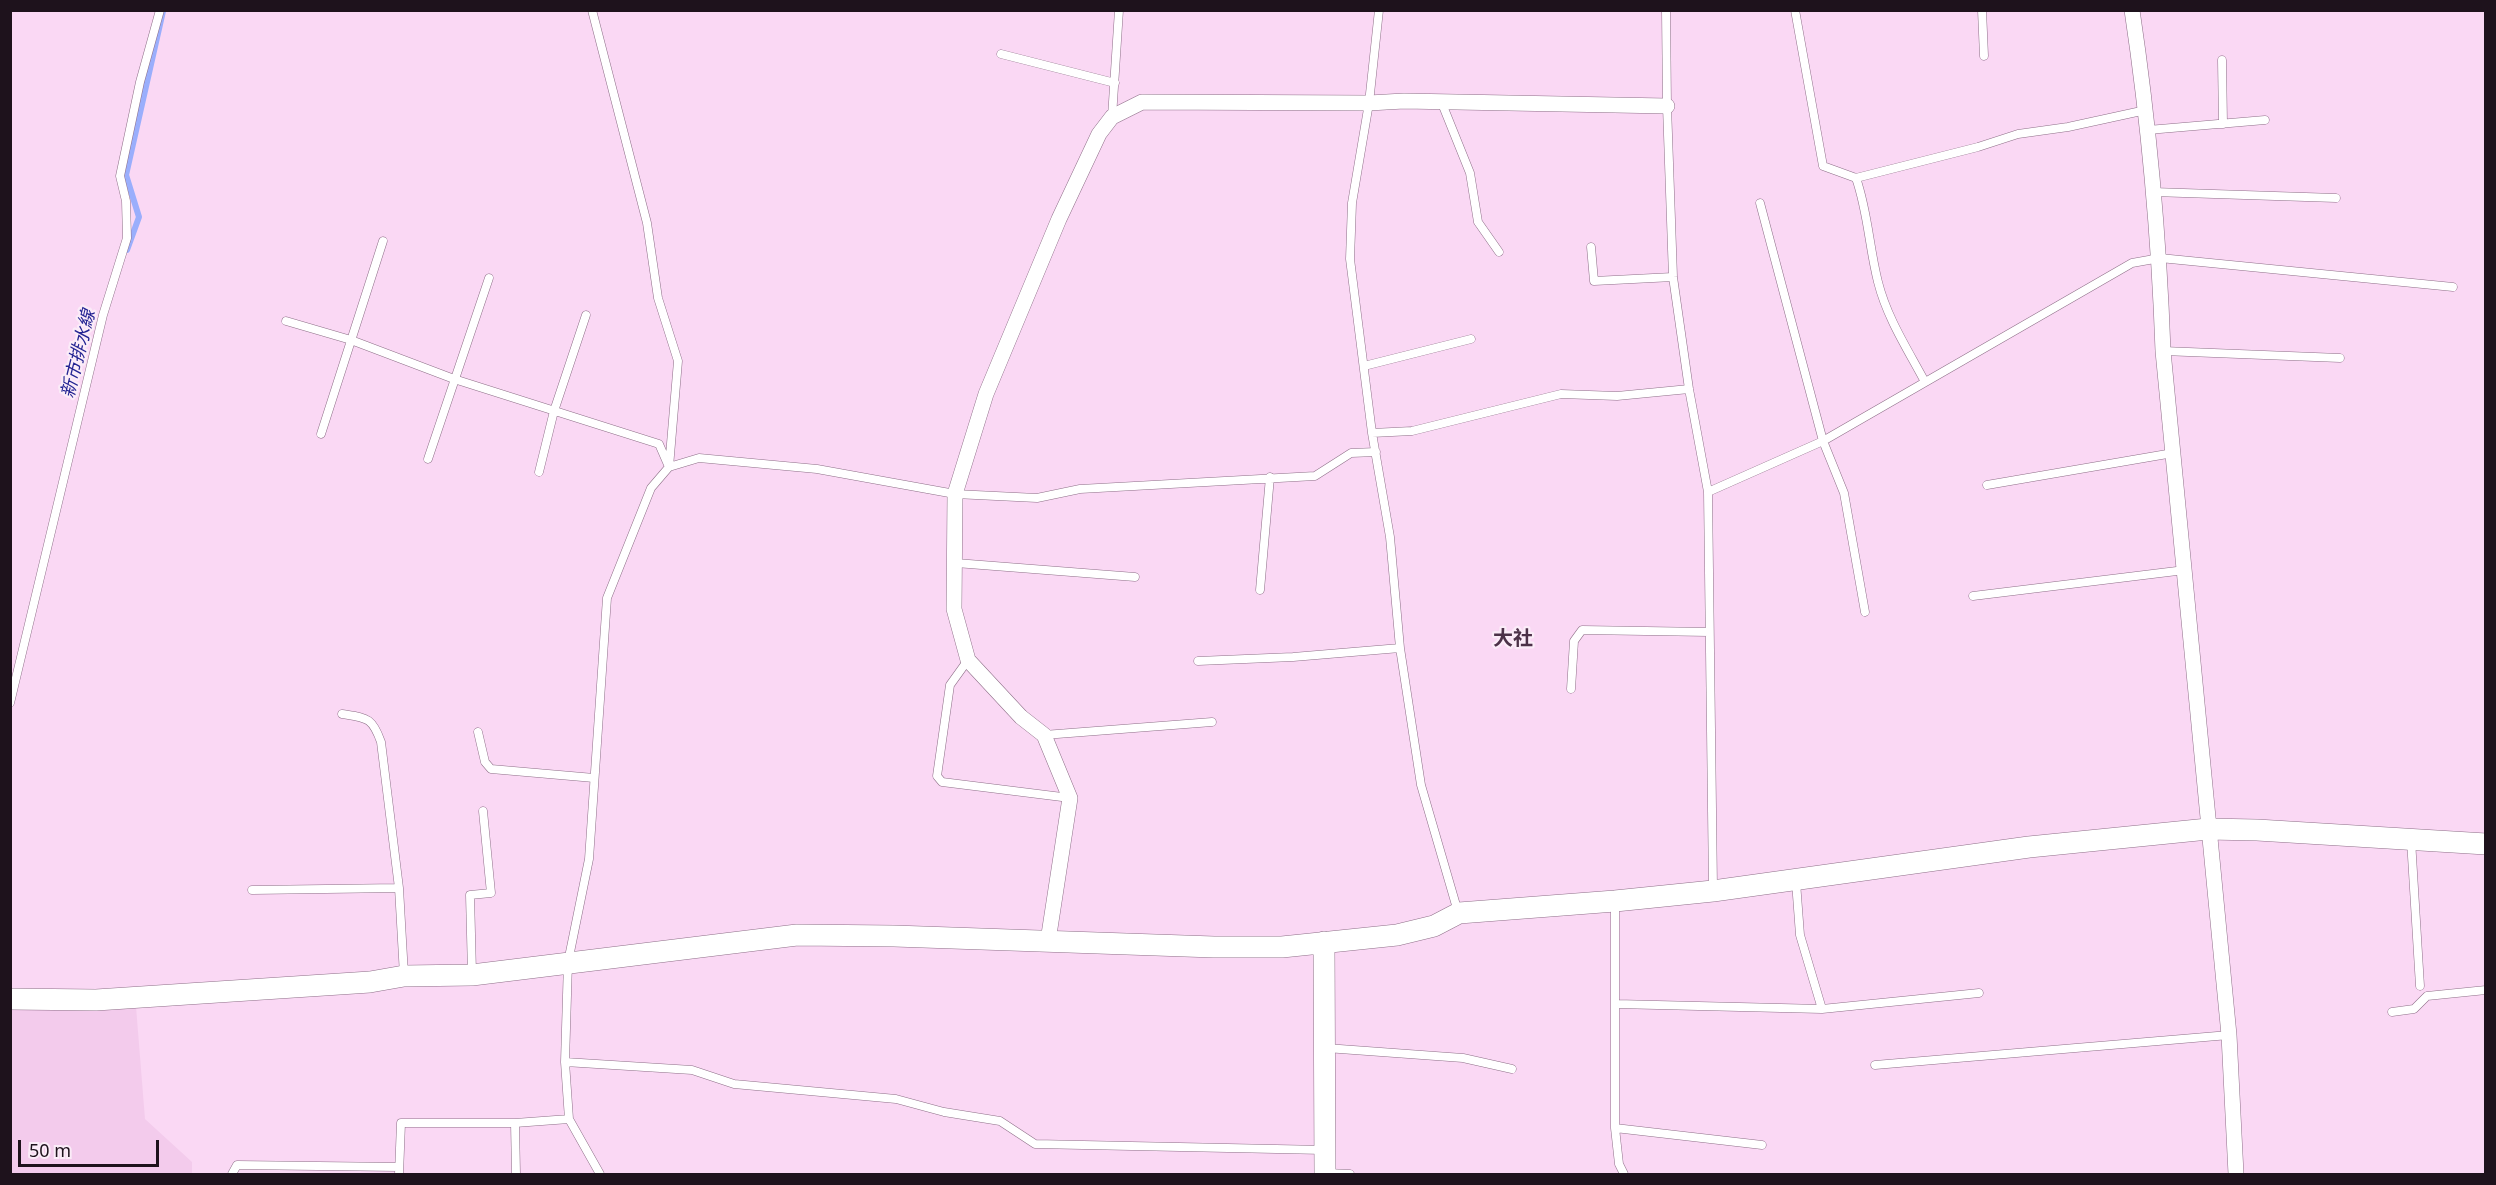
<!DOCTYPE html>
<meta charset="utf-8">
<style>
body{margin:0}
#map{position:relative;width:2496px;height:1185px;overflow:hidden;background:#fad8f4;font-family:"Noto Sans",sans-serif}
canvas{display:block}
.frame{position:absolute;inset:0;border:12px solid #1e121c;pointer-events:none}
.scale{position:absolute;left:18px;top:1140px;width:141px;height:27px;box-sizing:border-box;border:3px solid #1e121c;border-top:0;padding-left:8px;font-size:18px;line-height:21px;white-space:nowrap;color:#1e121c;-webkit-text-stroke:4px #fbecf8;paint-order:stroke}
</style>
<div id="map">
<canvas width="2496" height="1185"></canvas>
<div class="frame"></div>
<div class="scale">50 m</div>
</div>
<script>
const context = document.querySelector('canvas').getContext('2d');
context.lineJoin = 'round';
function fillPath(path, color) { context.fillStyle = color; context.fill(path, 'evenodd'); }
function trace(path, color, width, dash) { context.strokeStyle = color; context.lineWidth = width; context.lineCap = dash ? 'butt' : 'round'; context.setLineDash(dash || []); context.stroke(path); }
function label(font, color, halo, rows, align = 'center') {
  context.font = font + ' "Noto Sans","Noto Sans TC",sans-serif'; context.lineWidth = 4.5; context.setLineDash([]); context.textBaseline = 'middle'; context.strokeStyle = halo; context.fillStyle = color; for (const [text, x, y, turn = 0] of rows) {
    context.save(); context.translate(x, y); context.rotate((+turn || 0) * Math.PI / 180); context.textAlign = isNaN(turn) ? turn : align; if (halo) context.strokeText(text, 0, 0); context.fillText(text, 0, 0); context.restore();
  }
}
fillPath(new Path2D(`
 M135,994L145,1119L192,1162V1174H11V1000Z`), '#f3cbec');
trace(new Path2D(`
 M127,250L139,217L126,175L163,11`), '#9aaefc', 6);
const lane = new Path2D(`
 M592,10L647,223L658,298L678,361L669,467L651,488L607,598L589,859L568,962L565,1062L569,1119L600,1174
 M1379,10L1369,103L1352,203L1350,259L1372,433L1390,537L1400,648L1421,785L1458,912
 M1666,10L1667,106L1673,277L1689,389L1708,492L1713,888
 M1795,10L1823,166L1856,178C1868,212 1869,247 1878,282C1887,318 1908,350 1925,382
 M1982,10L1984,56
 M1001,54L1115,83
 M2222,60L2223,124
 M1441,101L1470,173L1478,222L1499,252
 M1112,117L1119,10
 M2148,130L2265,120
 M1856,178L1978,147L2018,134L2068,127L2146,110
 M2153,192L2336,198
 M1760,203L1823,441L1844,493L1865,612
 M1591,247L1594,281L1673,277
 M286,321L351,340L454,379L659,444L669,467L699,458L817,469L955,494L1037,498L1080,489L1315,476L1351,453L1376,452
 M2163,351L2340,358
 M1364,366L1471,339
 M1372,433L1412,431L1561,394L1617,396L1689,389
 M321,434L383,241
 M428,459L489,278
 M539,472L554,411L586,315
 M1987,485L2173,453
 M1708,492L1823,441L2132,263L2160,258L2453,287
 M956,563L1135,577
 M1260,590L1270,477
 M1973,596L2185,570
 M968,660L950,685L937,776L942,782L1070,798
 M1198,661L1293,657L1400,648
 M1571,689L1574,641L1582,630L1709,632
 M10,703L103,315L127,238L126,201L120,176L140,82L160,10
 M342,714C367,718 372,717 381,742L399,888L404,975
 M478,732L485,762L491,769L594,778
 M1044,735L1212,722
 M2411,840L2420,986
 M1796,882L1800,935L1822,1009
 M252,890L399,888
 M1615,901V1128L1619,1164L1624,1174
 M472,973L470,895L491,893L483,811
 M1616,1004L1822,1009L1979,993
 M2392,1012L2414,1009L2427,996L2486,990
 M1326,1048L1463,1058L1512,1069
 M565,1062L692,1070L734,1084L896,1099L944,1112L1000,1121L1035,1144L1324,1150
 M1875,1065L2229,1035
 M515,1123L516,1174
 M1615,1128L1762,1145
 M1326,1173L1350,1174
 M232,1174L237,1165L399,1167
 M399,1174L401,1123H515L569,1119`);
const street = new Path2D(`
 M2132,10C2149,124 2159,237 2163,351L2229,1035L2236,1174
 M1048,941L1070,798L1044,735L1021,717L968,660L954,609L955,494L986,394L1059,219L1099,134L1112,117L1142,102L1369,103L1404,101L1667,106`);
const secondary = new Path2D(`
 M1324,942L1325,1174
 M10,999L96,1000L370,982L404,976L472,975L797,935L894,936L1214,947H1282L1397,935L1434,926L1459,913L1615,901L1713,891L2029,847L2208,829L2257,830L2486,844`);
trace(lane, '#8e6f88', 9);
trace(street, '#8e6f88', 16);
trace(secondary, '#8e6f88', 22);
trace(lane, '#fff', 8);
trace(street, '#fff', 15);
trace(secondary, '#fff', 21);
label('italic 18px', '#242593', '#fbecf8', [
 ["新市排水線",79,354,-76]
]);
label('bold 20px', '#4c3148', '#fbecf8', [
 ["大社",1513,639]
]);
</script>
